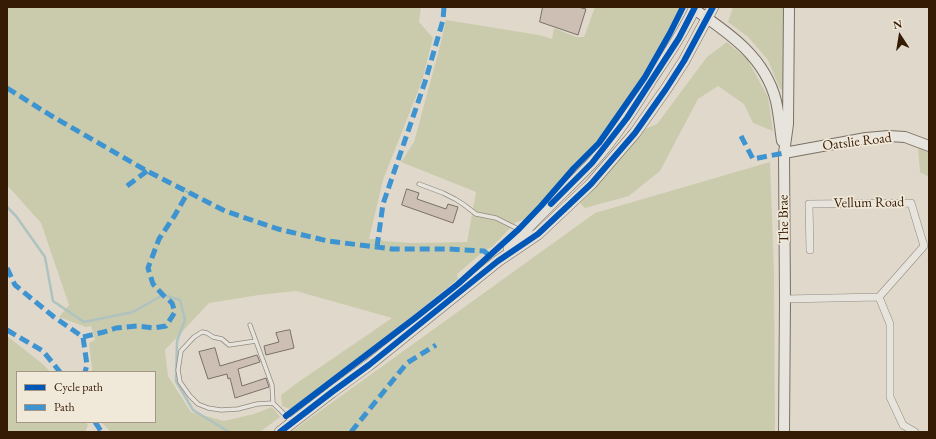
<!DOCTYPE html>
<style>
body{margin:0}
#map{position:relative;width:936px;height:439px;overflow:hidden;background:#e0d9cb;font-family:"EB Garamond",serif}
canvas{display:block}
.frame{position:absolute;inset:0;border:8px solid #351b04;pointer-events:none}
.legend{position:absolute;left:16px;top:371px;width:140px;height:52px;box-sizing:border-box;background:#f0e8d8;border:1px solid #a59683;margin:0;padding:5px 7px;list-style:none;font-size:12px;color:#351b04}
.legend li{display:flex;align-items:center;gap:8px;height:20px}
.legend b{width:20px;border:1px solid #a59683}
.north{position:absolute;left:880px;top:16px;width:40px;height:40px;-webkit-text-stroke:3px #f0e8d8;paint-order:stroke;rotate:348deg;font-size:11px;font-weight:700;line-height:16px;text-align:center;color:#351b04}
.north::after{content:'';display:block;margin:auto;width:14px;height:18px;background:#351b04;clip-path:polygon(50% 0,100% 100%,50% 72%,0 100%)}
</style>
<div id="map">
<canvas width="936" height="439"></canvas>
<div class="frame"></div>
<ul class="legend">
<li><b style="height:5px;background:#0057b8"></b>Cycle path</li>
<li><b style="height:5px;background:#3e94d1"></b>Path</li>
</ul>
<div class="north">N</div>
</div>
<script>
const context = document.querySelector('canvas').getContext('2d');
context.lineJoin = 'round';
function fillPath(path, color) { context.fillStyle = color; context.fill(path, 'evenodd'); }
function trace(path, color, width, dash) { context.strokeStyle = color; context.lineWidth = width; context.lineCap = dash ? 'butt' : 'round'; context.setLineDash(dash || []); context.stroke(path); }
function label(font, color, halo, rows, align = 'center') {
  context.font = font + ' "EB Garamond",serif'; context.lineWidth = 3.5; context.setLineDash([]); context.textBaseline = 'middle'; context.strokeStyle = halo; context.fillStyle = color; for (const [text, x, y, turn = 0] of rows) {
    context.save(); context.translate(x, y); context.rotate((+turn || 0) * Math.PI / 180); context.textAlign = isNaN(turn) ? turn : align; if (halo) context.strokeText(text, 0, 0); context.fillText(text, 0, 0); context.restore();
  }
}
fillPath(new Path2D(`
 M7,7H421L419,22L433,38L422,81L383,180L369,239H378L384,241L411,243L467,242L476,192L401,162L414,142L440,46L446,20L539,35L552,39L554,28L576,37H584L595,7H682L651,68L596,146L574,163L561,186L531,218L516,222L492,247L484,251L457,274L458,279L363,356L290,409L282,406L281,395L297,383L392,318L296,291L259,295L209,303L165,350L168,376L191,412L224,421L254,414L272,407L280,417L260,432H111L101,422H155V372H92V368L89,343L95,340L91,326L86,327L59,317L69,305L41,223L7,185Z
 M733,7H785V90L780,89L768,60L748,37L728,22Z
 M727,42L747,59L768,97L773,131L753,123L744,104L718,86L698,99L660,171L629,196L585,208L580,203L645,129L657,124L707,57Z
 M918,148L929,153V177L920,172Z
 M770,162L774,273L775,432H291L595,213Z
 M7,336L44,365L50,372H17V422H85L88,425L85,432H7Z`), '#cacbac');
trace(new Path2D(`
 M7,207L16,216L45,257L53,301L84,322L133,312L163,295L180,300L185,320L177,341L176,381L193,410L229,432`), '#aec3c0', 2.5);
const building = new Path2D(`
 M543,7H578L586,9L578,35L540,22Z
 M407,189L419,193L417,199L446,209L448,204L458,207L453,223L402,205Z
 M290,330L294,348L266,355L264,346L279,342L276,333Z
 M215,348L220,366L257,355L260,362L238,369L242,386L266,378L269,387L235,398L230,378L228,379L227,374L208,379L199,352Z`);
fillPath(building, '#cdbfb3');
trace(building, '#797166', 1);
const lane = new Path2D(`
 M419,184L443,193L455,199L463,204L476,214L496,218L522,231
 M250,325L272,385L273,403L292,422
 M256,341L229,345L222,339L213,337L207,333L202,332L194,337L181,351L178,370L180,382L190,396L198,404L208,408L221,410L238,409L257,404L273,403`);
const street = new Path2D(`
 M879,297L890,324V397L903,425L915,432
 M785,299L879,297L924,246L911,203L809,204L810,250`);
const secondary = new Path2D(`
 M694,9C729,33 765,57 776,101C779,114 780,128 782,141
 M784,153L866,138L889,136L905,137L929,146
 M784,432L785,299L784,153L788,124L789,7`);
const primary = new Path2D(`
 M509,248C534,219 564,192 591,164C615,138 633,109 651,80C667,56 683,33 695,7
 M280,432L332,392L369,365L498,261L538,234L591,184L635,133L666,89L684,61L713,7`);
trace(lane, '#928b80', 5);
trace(street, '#928b80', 8);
trace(secondary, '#797166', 12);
trace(primary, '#797166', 12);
trace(lane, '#e7e3dd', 3.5);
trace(street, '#e7e3dd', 7);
trace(secondary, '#e7e3dd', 10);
trace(primary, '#e3dfd7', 11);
trace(new Path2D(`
 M7,88L50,115L147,171L225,211L278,229L328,241L392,249H448L484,251L491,257
 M741,136L753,159L784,153
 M127,186L147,171
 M377,247L383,204L425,82L443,20L444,7
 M7,268L15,285L54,317L83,337L87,365L85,372
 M7,330L43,351L60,372
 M83,337L104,332L116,328L137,326L154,328L166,326L175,312L172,303L163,295L153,284L148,268L159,239L175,215L188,192
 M95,422L101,431
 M351,432L407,363L436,345`), '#3e94d1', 5, [10, 5]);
trace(new Path2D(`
 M551,204L592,163L627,118L679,38L695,7
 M286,416L415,318L458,284L519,229L541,206L574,168L599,143L645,77L670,33L683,7
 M280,432L332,392L369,365L498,261L538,234L591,184L635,133L666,89L684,61L713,7`), '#0057b8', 6);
label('14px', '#351b04', '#f0e8d8', [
 ["Oatslie Road",857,142,-7],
 ["Vellum Road",869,203,-1],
 ["The Brae",784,219,-91]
]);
</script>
